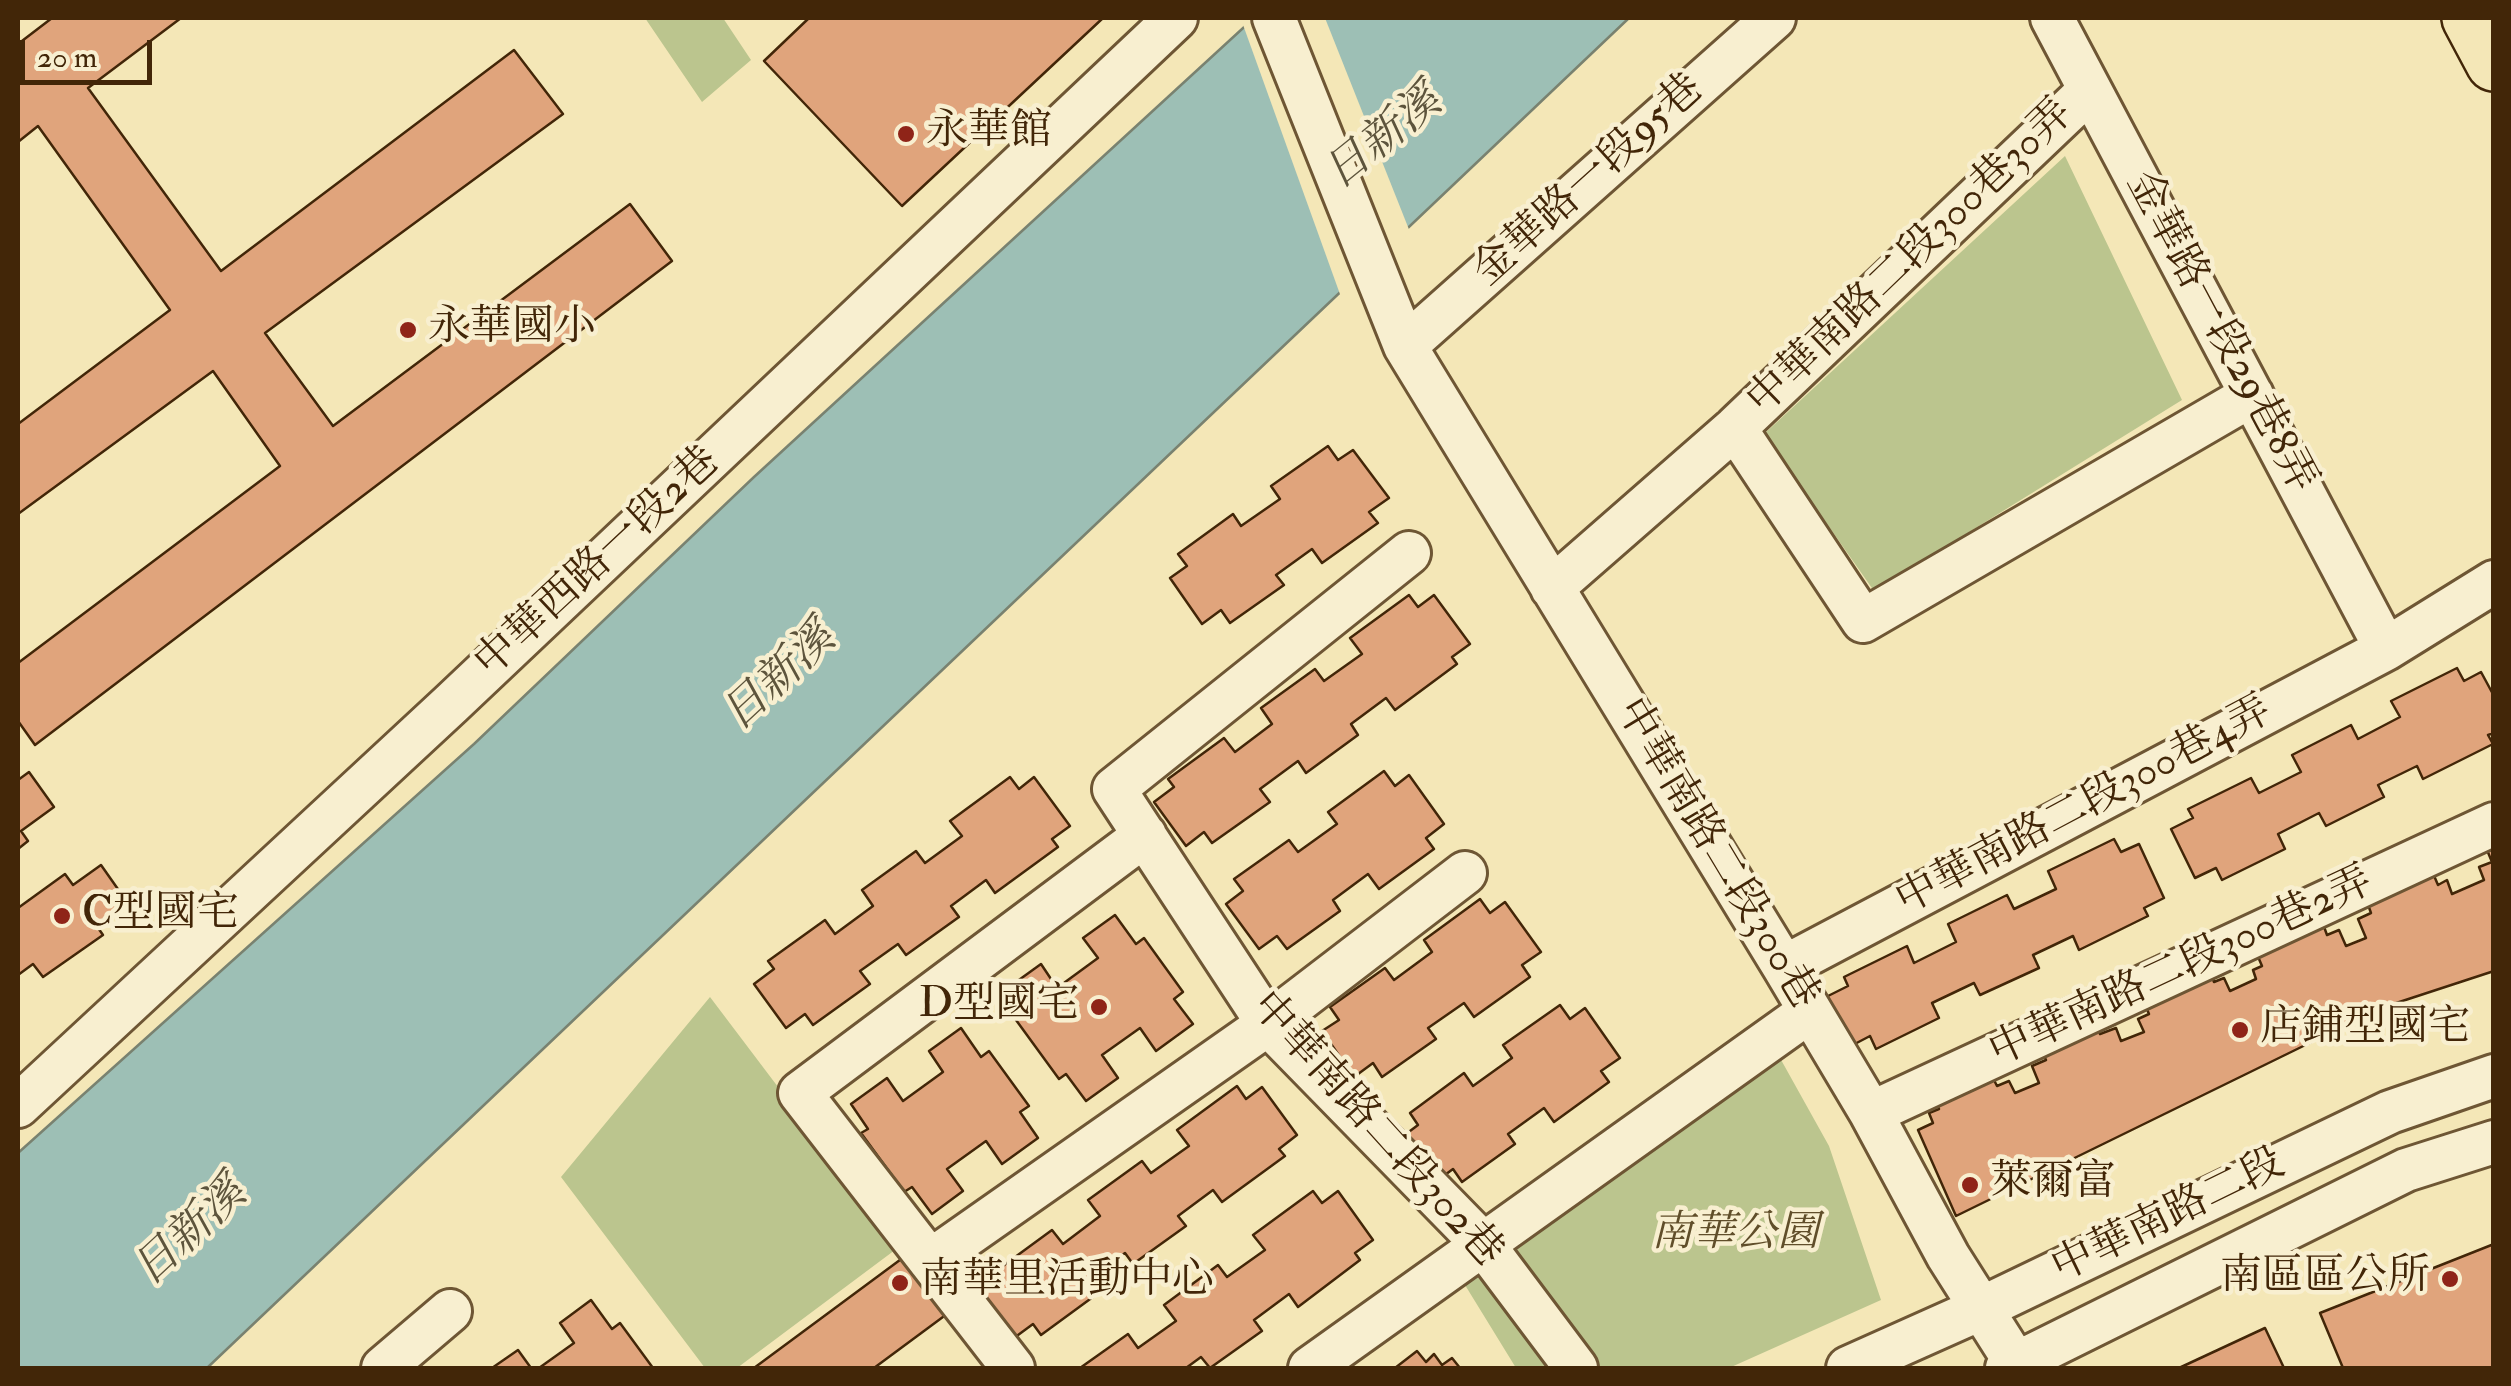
<!DOCTYPE html>
<meta charset="utf-8">
<style>
body{margin:0}
#map{position:relative;width:2511px;height:1386px;overflow:hidden;background:#f4e7b7;font-family:"IM FELL Double Pica",serif}
canvas{display:block}
.frame{position:absolute;inset:0;border:20px solid #422608;pointer-events:none}
.scale{position:absolute;left:20px;top:40px;width:132px;height:45px;box-sizing:border-box;border:5px solid #422608;border-top:0;padding-left:12px;font-size:30px;line-height:35px;white-space:nowrap;color:#422608;-webkit-text-stroke:8px #f8efd0;paint-order:stroke}
</style>
<div id="map">
<canvas width="2511" height="1386"></canvas>
<div class="frame"></div>
<div class="scale">20 m</div>
</div>
<script>
const context = document.querySelector('canvas').getContext('2d');
context.lineJoin = 'round';
function fillPath(path, color) { context.fillStyle = color; context.fill(path, 'evenodd'); }
function trace(path, color, width, dash) { context.strokeStyle = color; context.lineWidth = width; context.lineCap = dash ? 'butt' : 'round'; context.setLineDash(dash || []); context.stroke(path); }
function label(font, color, halo, rows, align = 'center') {
  context.font = font + ' "IM FELL Double Pica","Noto Serif TC",serif'; context.lineWidth = 9; context.setLineDash([]); context.textBaseline = 'middle'; context.strokeStyle = halo; context.fillStyle = color; for (const [text, x, y, turn = 0] of rows) {
    context.save(); context.translate(x, y); context.rotate((+turn || 0) * Math.PI / 180); context.textAlign = isNaN(turn) ? turn : align; if (halo) context.strokeText(text, 0, 0); context.fillText(text, 0, 0); context.restore();
  }
}
fillPath(new Path2D(`
 M645,18H723L751,60L702,102Z
 M2065,156L2182,400L1874,591L1764,434Z
 M710,997L899,1247L737,1368H705L561,1177Z
 M1780,1058L1829,1146L1881,1300L1729,1368H1516L1465,1285Z`), '#bbc58e');
const water = new Path2D(`
 M1254,18H1629L207,1368H18V1153L474,744L754,477Z`);
fillPath(water, '#9dbfb5');
trace(water, '#798270', 2.5);
fillPath(new Path2D(`
 M1247,18H1325L1410,232L1341,297L1242,22Z`), '#f4e7b7');
const building = new Path2D(`
 M52,18H181L88,88L221,271L514,50L563,114L265,333L333,426L630,204L672,261L35,745L18,721V663L280,466L213,371L18,514V424L170,310L38,126L18,142V44Z
 M809,18H1103L902,206L764,61Z
 M1328,446L1338,460L1353,450L1389,498L1369,512L1378,523L1322,563L1312,549L1276,575L1284,585L1230,623L1221,610L1202,624L1170,578L1187,566L1178,554L1233,514L1241,526L1280,499L1271,486Z
 M1409,595L1418,607L1434,595L1470,644L1452,657L1457,664L1395,710L1386,698L1351,724L1358,735L1306,773L1298,761L1260,789L1270,802L1212,843L1204,832L1186,846L1154,802L1174,787L1168,779L1224,738L1235,752L1272,724L1261,708L1315,669L1324,681L1362,654L1350,638Z
 M2457,668L2464,681L2481,672L2494,696V733L2488,735L2493,744L2423,779L2417,766L2378,785L2384,797L2326,826L2319,813L2278,834L2285,849L2222,880L2216,868L2195,878L2171,829L2193,818L2188,809L2251,778L2259,793L2301,772L2292,755L2351,725L2358,739L2400,717L2391,701Z
 M1384,771L1395,786L1409,775L1444,824L1426,838L1434,849L1379,889L1368,874L1333,900L1340,911L1287,949L1277,936L1259,949L1226,904L1243,891L1234,879L1289,840L1298,852L1337,824L1328,812Z
 M29,772L54,807L21,831L28,841L18,849V780Z
 M1010,777L1019,789L1034,777L1070,826L1052,839L1058,847L995,893L986,880L951,906L959,917L906,955L898,944L860,971L870,984L813,1025L805,1014L786,1028L754,984L774,969L768,961L825,920L835,934L873,906L862,890L916,851L925,863L962,836L950,821Z
 M2114,839L2121,852L2139,844L2164,898L2144,908L2148,916L2079,950L2073,936L2033,955L2039,968L1980,995L1974,983L1932,1003L1939,1018L1876,1049L1870,1036L1849,1047L1826,997L1848,986L1844,977L1907,946L1914,963L1956,942L1948,924L2007,895L2014,909L2056,889L2048,871Z
 M2494,847V971L2381,1008L1956,1216L1918,1130L1933,1123L1929,1113L1939,1109L1936,1102L1993,1078L1997,1086L2009,1081L2015,1093L2039,1083L2032,1066L2046,1060L2040,1048L2097,1025L2100,1034L2116,1028L2121,1041L2144,1032L2138,1019L2149,1014L2143,1000L2210,972L2214,982L2224,978L2230,991L2256,979L2253,970L2262,966L2256,952L2323,924L2327,935L2339,930L2346,946L2366,938L2358,919L2371,913L2366,899L2432,871L2438,885L2447,880L2452,894L2484,880L2479,867L2492,862L2487,850Z
 M101,865L127,902L96,925L103,935L43,977L33,964L18,975V908L65,874L73,885Z
 M1480,899L1490,913L1505,902L1541,952L1522,965L1530,977L1474,1017L1464,1003L1428,1028L1436,1039L1382,1077L1373,1063L1354,1077L1322,1031L1339,1020L1330,1007L1385,968L1394,980L1432,952L1424,940Z
 M1115,915L1136,944L1144,938L1183,992L1174,999L1193,1024L1156,1051L1140,1028L1102,1055L1118,1078L1086,1101L1066,1074L1059,1079L1016,1020L1023,1015L1005,990L1041,964L1057,988L1098,958L1083,938Z
 M1560,1005L1570,1019L1585,1008L1620,1058L1601,1071L1609,1082L1554,1122L1544,1108L1508,1134L1515,1144L1462,1182L1453,1169L1434,1183L1402,1137L1418,1125L1410,1113L1464,1073L1473,1086L1512,1058L1503,1045Z
 M961,1028L981,1057L989,1051L1029,1106L1020,1112L1038,1138L1002,1164L986,1141L947,1169L963,1191L932,1214L912,1187L904,1192L861,1133L868,1129L851,1104L887,1078L903,1101L943,1072L929,1051Z
 M1237,1086L1246,1099L1262,1087L1297,1135L1279,1149L1285,1156L1222,1202L1213,1190L1178,1216L1186,1226L1133,1264L1125,1253L1088,1281L1097,1294L1041,1335L1033,1324L1014,1338L981,1294L1001,1279L996,1271L1052,1230L1063,1244L1100,1216L1088,1200L1142,1161L1151,1173L1189,1146L1177,1130Z
 M1313,1191L1322,1203L1338,1191L1373,1240L1355,1253L1360,1260L1298,1307L1289,1294L1254,1320L1262,1331L1210,1368L1201,1357L1186,1368H1080L1128,1334L1138,1348L1176,1321L1164,1305L1218,1265L1227,1277L1265,1250L1253,1235Z
 M2494,1244V1368H2343L2320,1313Z
 M908,1254L951,1311L874,1368H754Z
 M591,1300L612,1329L620,1323L653,1368H539L574,1343L560,1323Z
 M2265,1328L2284,1368H2179Z
 M518,1350L531,1368H492Z
 M1417,1351L1426,1362L1434,1354L1442,1365L1452,1358L1460,1368H1395Z`);
fillPath(building, '#e0a47c');
trace(building, '#422608', 2.5);
const minor = new Path2D(`
 M1274,18L1405,346L1784,967L1871,1113L1948,1256L2019,1368
 M2052,18L2386,649
 M1405,346L1774,18
 M1735,428L1863,621L2252,395
 M1409,553L1114,789L1268,1024L1483,1244L1576,1368
 M1552,588L1735,428L2090,90
 M1784,967L2386,649L2494,582
 M18,1106L451,704L1176,18
 M1871,1113L2494,824
 M930,1261L1268,1024L1465,873
 M383,1368L450,1311
 M1013,1368L800,1093L1145,835
 M1310,1368L1810,1011
 M1848,1368L1980,1309L2390,1112L2494,1076
 M2007,1368L2406,1170L2494,1142`);
const major = new Path2D(`
 M2470,18L2494,63`);
trace(minor, '#6e5634', 48);
trace(major, '#422608', 60);
trace(minor, '#f8efd0', 42);
trace(major, '#f4e7b7', 55);
for (const [x, y, r, color] of [
 [906,134,10,"#8f2418"],
 [408,330,10,"#8f2418"],
 [62,916,10,"#8f2418"],
 [1099,1007,10,"#8f2418"],
 [2240,1030,10,"#8f2418"],
 [1970,1185,10,"#8f2418"],
 [2450,1279,10,"#8f2418"],
 [900,1283,10,"#8f2418"]
]) { const dot = new Path2D(); dot.arc(x, y, r, 0, 2 * Math.PI); context.fillStyle = color; context.fill(dot); trace(dot, '#f8efd0', 4); }
label('42px', '#422608', '#f8efd0', [
 ["永華館",926,134],
 ["永華國小",428,330],
 ["C型國宅",82,916],
 ["D型國宅",1079,1007,"right"],
 ["店鋪型國宅",2260,1030],
 ["萊爾富",1990,1185],
 ["南區區公所",2430,1279,"right"],
 ["南華里活動中心",920,1283]
], 'left');
label('42px', '#422608', '#f8efd0', [
 ["金華路一段95巷",1590,182,-42],
 ["中華南路二段300巷30弄",1912,259,-44],
 ["金華路一段29巷8弄",2219,333,62],
 ["中華西路一段2巷",599,564,-43],
 ["中華南路二段300巷4弄",2085,808,-28],
 ["中華南路二段300巷",1715,855,59],
 ["中華南路二段300巷2弄",2182,969,-25],
 ["中華南路二段302巷",1375,1131,48],
 ["中華南路二段",2169,1218,-26]
]);
label('italic 42px', '#604e2a', '#f8efd0', [
 ["南華公園",1735,1236]
]);
label('italic 45px', '#5d543c', '#f8efd0', [
 ["日新溪",1385,140,-39],
 ["日新溪",781,679,-43],
 ["日新溪",192,1234,-43]
]);
</script>
